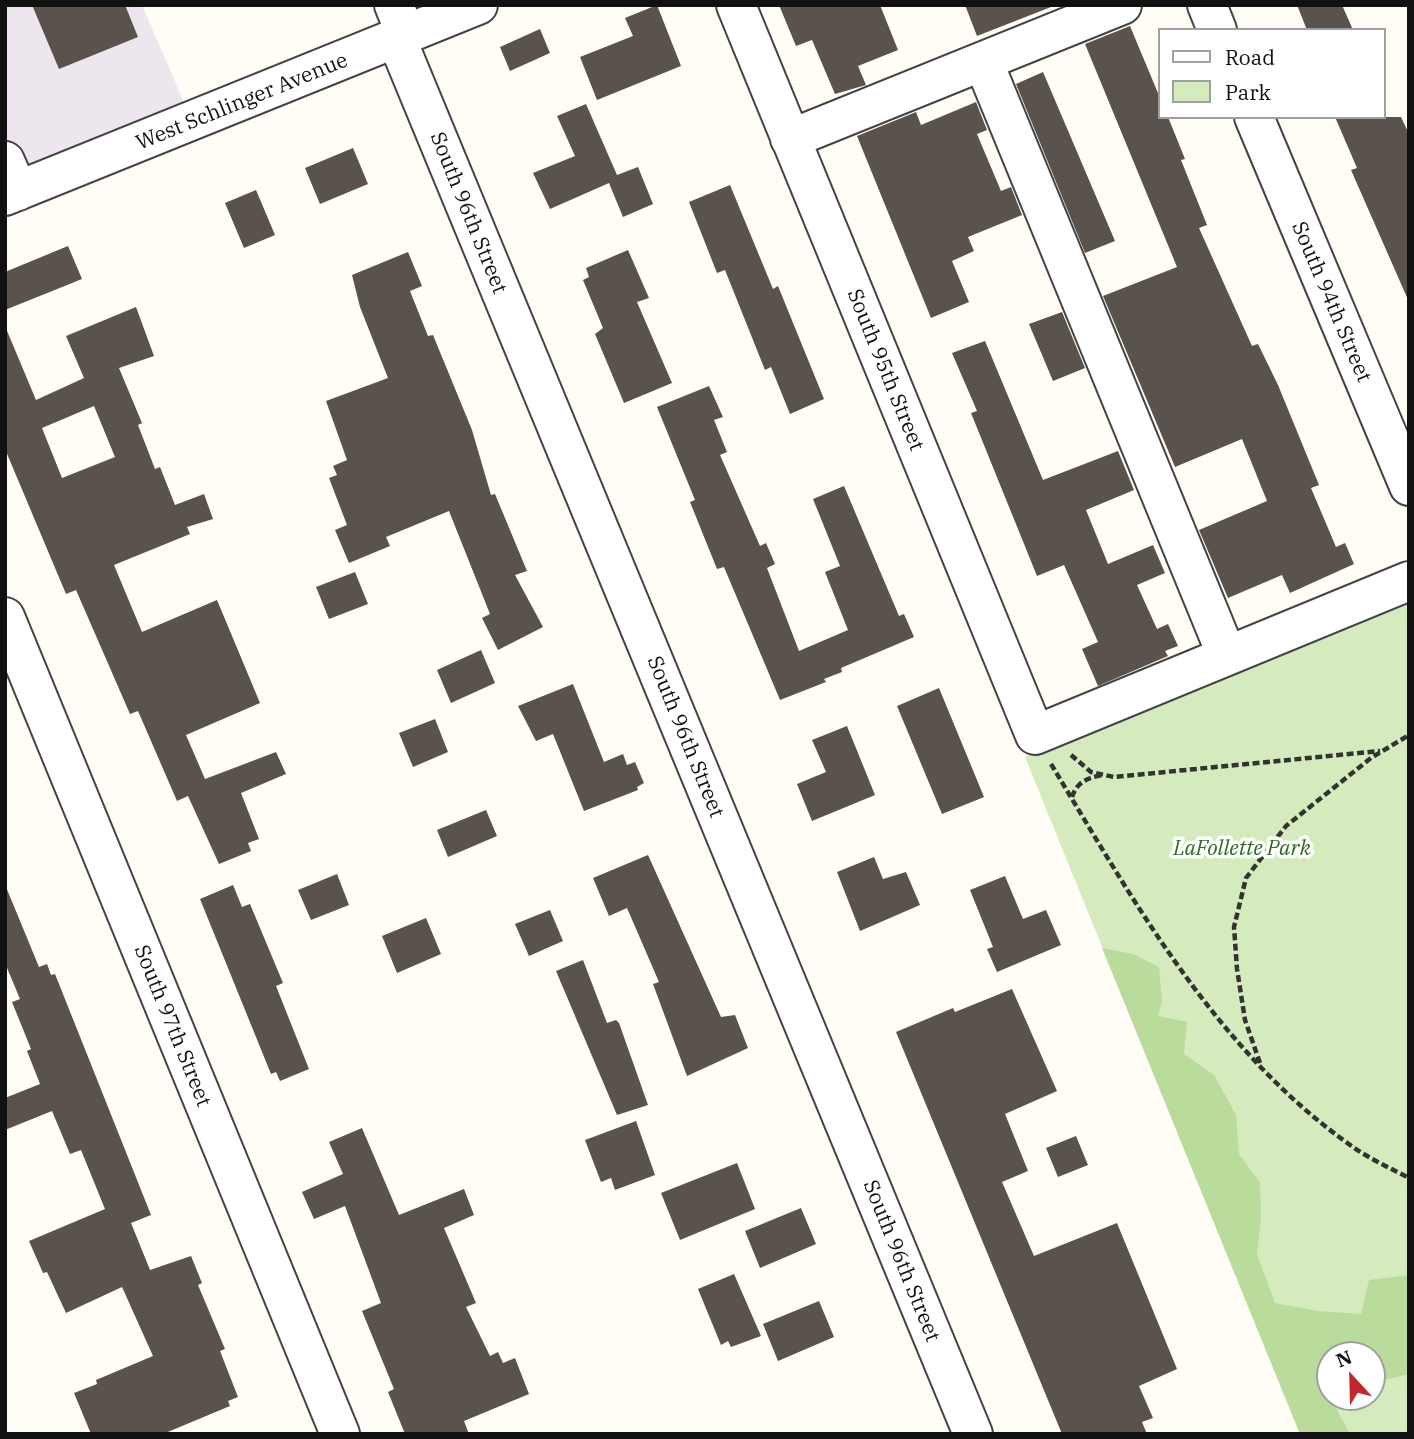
<!DOCTYPE html>
<style>
body{margin:0}
#map{position:relative;width:1414px;height:1439px;overflow:hidden;background:#fffdf5;font-family:"IBM Plex Serif",serif}
canvas{display:block}
.frame{position:absolute;inset:0;border:7px solid #111;pointer-events:none}
.legend{position:absolute;left:1158px;top:28px;width:228px;height:91px;box-sizing:border-box;background:#fff;border:2px solid #a0a0a0;margin:0;padding:9px 12px;list-style:none;font-size:21px;color:#111}
.legend li{display:flex;align-items:center;gap:14px;height:35px}
.legend b{width:35px;border:2px solid #a0a0a0}
.north{position:absolute;left:1316px;top:1341px;width:70px;height:70px;box-sizing:border-box;background:#fff;border:2px solid #a0a0a0;border-radius:50%;rotate:338deg;font-size:19px;font-weight:700;line-height:28px;text-align:center;color:#111}
.north::after{content:'';display:block;margin:auto;width:24px;height:32px;background:#c4262e;clip-path:polygon(50% 0,100% 100%,50% 72%,0 100%)}
</style>
<div id="map">
<canvas width="1414" height="1439"></canvas>
<div class="frame"></div>
<ul class="legend">
<li><b style="height:9px;background:#fff"></b>Road</li>
<li><b style="height:19px;background:#d5ebbd"></b>Park</li>
</ul>
<div class="north">N</div>
</div>
<script>
const context = document.querySelector('canvas').getContext('2d');
context.lineJoin = 'round';
function fillPath(path, color) { context.fillStyle = color; context.fill(path, 'evenodd'); }
function trace(path, color, width, dash) { context.strokeStyle = color; context.lineWidth = width; context.lineCap = dash ? 'butt' : 'round'; context.setLineDash(dash || []); context.stroke(path); }
function label(font, color, halo, rows, align = 'center') {
  context.font = font + ' "IBM Plex Serif",serif'; context.lineWidth = 7; context.setLineDash([]); context.textBaseline = 'middle'; context.strokeStyle = halo; context.fillStyle = color; for (const [text, x, y, turn = 0] of rows) {
    context.save(); context.translate(x, y); context.rotate((+turn || 0) * Math.PI / 180); context.textAlign = isNaN(turn) ? turn : align; if (halo) context.strokeText(text, 0, 0); context.fillText(text, 0, 0); context.restore();
  }
}
fillPath(new Path2D(`
 M5,5H142L192,121L5,196Z`), '#eee6ef');
fillPath(new Path2D(`
 M1409,599V1434H1300L1025,757ZM1330,1355H1372V1397H1330Z`), '#d5ebbd');
fillPath(new Path2D(`
 M1102,948L1133,954L1159,967L1162,1001L1158,1016L1187,1022L1184,1054L1214,1075L1236,1115L1239,1154L1260,1183L1261,1217L1257,1254L1275,1303L1318,1311L1361,1314L1369,1280L1409,1275V1374L1372,1383V1355H1330V1397H1336L1332,1401L1350,1434H1300Z`), '#b9dc9c');
fillPath(new Path2D(`
 M32,5H125L138,37L59,69Z
 M657,5L681,66L597,100L580,57L633,36L625,18Z
 M779,5H880L898,50L858,66L866,85L835,94L812,40L796,46Z
 M965,5H1051V7L977,36Z
 M1297,5H1342L1353,30H1307Z
 M1130,26L1160,98V117H1168L1185,159L1181,160L1207,225L1199,228L1252,346L1258,344L1278,385L1319,485L1311,488L1336,547L1345,543L1354,564L1290,593L1282,575L1228,598L1199,530L1267,501L1242,439L1175,467L1103,296L1177,267L1085,44Z
 M540,29L550,53L510,71L500,47Z
 M1043,72L1115,241L1085,253L1016,84Z
 M976,102L987,130L977,134L1001,191L1011,187L1022,215L968,237L974,251L952,261L969,302L931,318L857,136L916,112L921,125Z
 M586,104L617,175L638,167L653,204L623,217L609,183L550,209L533,173L575,156L557,116Z
 M1335,117H1401L1409,134V302L1351,170L1357,168Z
 M353,148L368,184L320,204L305,168Z
 M730,185L773,289L778,286L824,399L790,414L771,367L765,370L725,270L717,273L689,202Z
 M256,190L275,235L244,248L225,203Z
 M68,246L82,279L5,310V272Z
 M628,250L649,298L637,302L672,383L624,403L595,334L603,328L583,280L589,277L586,268Z
 M408,252L422,286L410,291L428,336L433,335L472,430L491,495L495,494L527,571L515,575L543,627L498,650L482,618L490,614L449,511L386,537L390,546L349,563L335,530L347,525L329,478L337,475L333,466L347,460L326,401L388,378L360,307L352,275Z
 M136,307L154,356L119,368L142,423L138,425L155,469L160,467L175,505L204,494L213,519L187,527L190,534L114,565L142,632L217,600L260,703L186,735L205,779L276,752L286,774L241,793L259,839L248,843L251,851L219,864L188,796L177,801L138,711L130,714L76,590L66,594L5,449V326L36,400L84,378L66,336ZM94,406L115,457L62,478L42,428Z
 M1062,312L1085,368L1053,381L1029,324Z
 M985,341L1043,480L1118,451L1134,490L1086,510L1108,564L1153,545L1165,573L1137,585L1157,629L1168,624L1178,646L1165,651L1168,656L1098,686L1082,649L1098,642L1064,565L1037,576L971,413L977,411L952,353Z
 M709,386L723,417L714,420L727,452L720,455L760,546L766,543L775,564L767,568L799,651L848,630L825,572L840,566L813,499L844,486L899,616L904,614L914,637L841,668L842,672L824,679L826,682L780,700L724,567L717,569L690,502L695,500L657,407Z
 M355,572L368,604L329,619L316,587Z
 M481,650L495,683L451,703L437,670Z
 M573,684L604,762L623,754L627,765L635,762L644,783L637,787L638,790L584,811L553,734L536,741L518,706Z
 M939,688L984,797L942,814L897,706Z
 M435,719L448,752L413,767L399,733Z
 M847,726L875,795L812,821L797,784L826,772L812,740Z
 M486,810L497,836L448,857L437,830Z
 M648,855L721,1017L735,1015L748,1048L687,1076L653,984L659,982L627,908L609,916L593,878Z
 M874,857L883,879L906,872L920,905L860,931L837,872Z
 M337,874L349,905L311,920L298,890Z
 M1005,876L1023,919L1046,910L1061,945L997,972L987,949L993,947L970,890Z
 M233,885L242,907L250,904L283,983L276,986L309,1069L280,1081L276,1072L271,1074L200,899Z
 M6,887L39,967L47,964L51,975L55,974L151,1215L131,1223L150,1270L191,1256L202,1283L198,1285L225,1349L220,1351L238,1397L228,1401L230,1406L163,1434H91L74,1393L97,1384L96,1380L153,1356L122,1287L66,1313L47,1272L43,1273L29,1241L105,1209L81,1150L70,1154L52,1111L5,1130V1098L40,1084L27,1051L31,1049L12,1002L20,999L5,963Z
 M550,910L563,941L529,956L515,924Z
 M426,918L441,954L397,973L382,936Z
 M583,960L607,1023L616,1020L619,1023L648,1105L617,1115L556,971Z
 M1012,989L1057,1091L1005,1114L1028,1171L1002,1182L1034,1256L1117,1223L1177,1369L1139,1386L1153,1418L1142,1422L1147,1434H1062L896,1032L953,1008L955,1012Z
 M636,1121L655,1175L615,1190L611,1178L601,1182L585,1140Z
 M362,1128L399,1215L464,1189L474,1215L444,1228L476,1303L466,1307L490,1356L498,1352L503,1363L515,1358L529,1394L464,1421L469,1434H405L388,1392L394,1389L362,1311L381,1303L345,1206L314,1219L302,1192L343,1174L329,1142Z
 M1076,1136L1088,1165L1058,1177L1046,1148Z
 M737,1163L755,1209L680,1240L661,1193Z
 M801,1208L816,1244L760,1268L745,1231Z
 M734,1274L761,1336L731,1347L728,1341L721,1345L698,1289Z
 M819,1301L834,1337L778,1361L763,1324Z`), '#5a524d');
const minor = new Path2D(`
 M394,5L406,35
 M736,5L1035,735L1409,581
 M1207,5L1217,30
 M397,40L973,1434
 M983,61L1227,656
 M1254,117L1409,486
 M790,139L1122,5
 M5,161L18,191
 M5,196L478,5
 M5,617L340,1434`);
trace(minor, '#444', 42);
trace(new Path2D(`
 M1071,755L1091,772L1114,777L1380,751
 M1051,764C1135,903 1217,1052 1353,1147C1370,1159 1390,1168 1409,1178
 M1072,797C1077,782 1087,778 1102,775
 M1260,1063L1245,1020L1237,969L1234,927L1246,878L1286,826L1371,758L1409,735`), '#333', 4.5, [7, 3.5]);
trace(minor, '#fff', 38);
label('21px', '#111', '#fff', [
 ["West Schlinger Avenue",242,102,-22],
 ["South 96th Street",468,213,68],
 ["South 94th Street",1331,302,67],
 ["South 95th Street",885,370,68],
 ["South 96th Street",685,737,68],
 ["South 97th Street",172,1026,68],
 ["South 96th Street",901,1261,68]
]);
label('italic 21px', '#2f6b1f', '#fff', [
 ["LaFollette Park",1242,849]
]);
</script>
